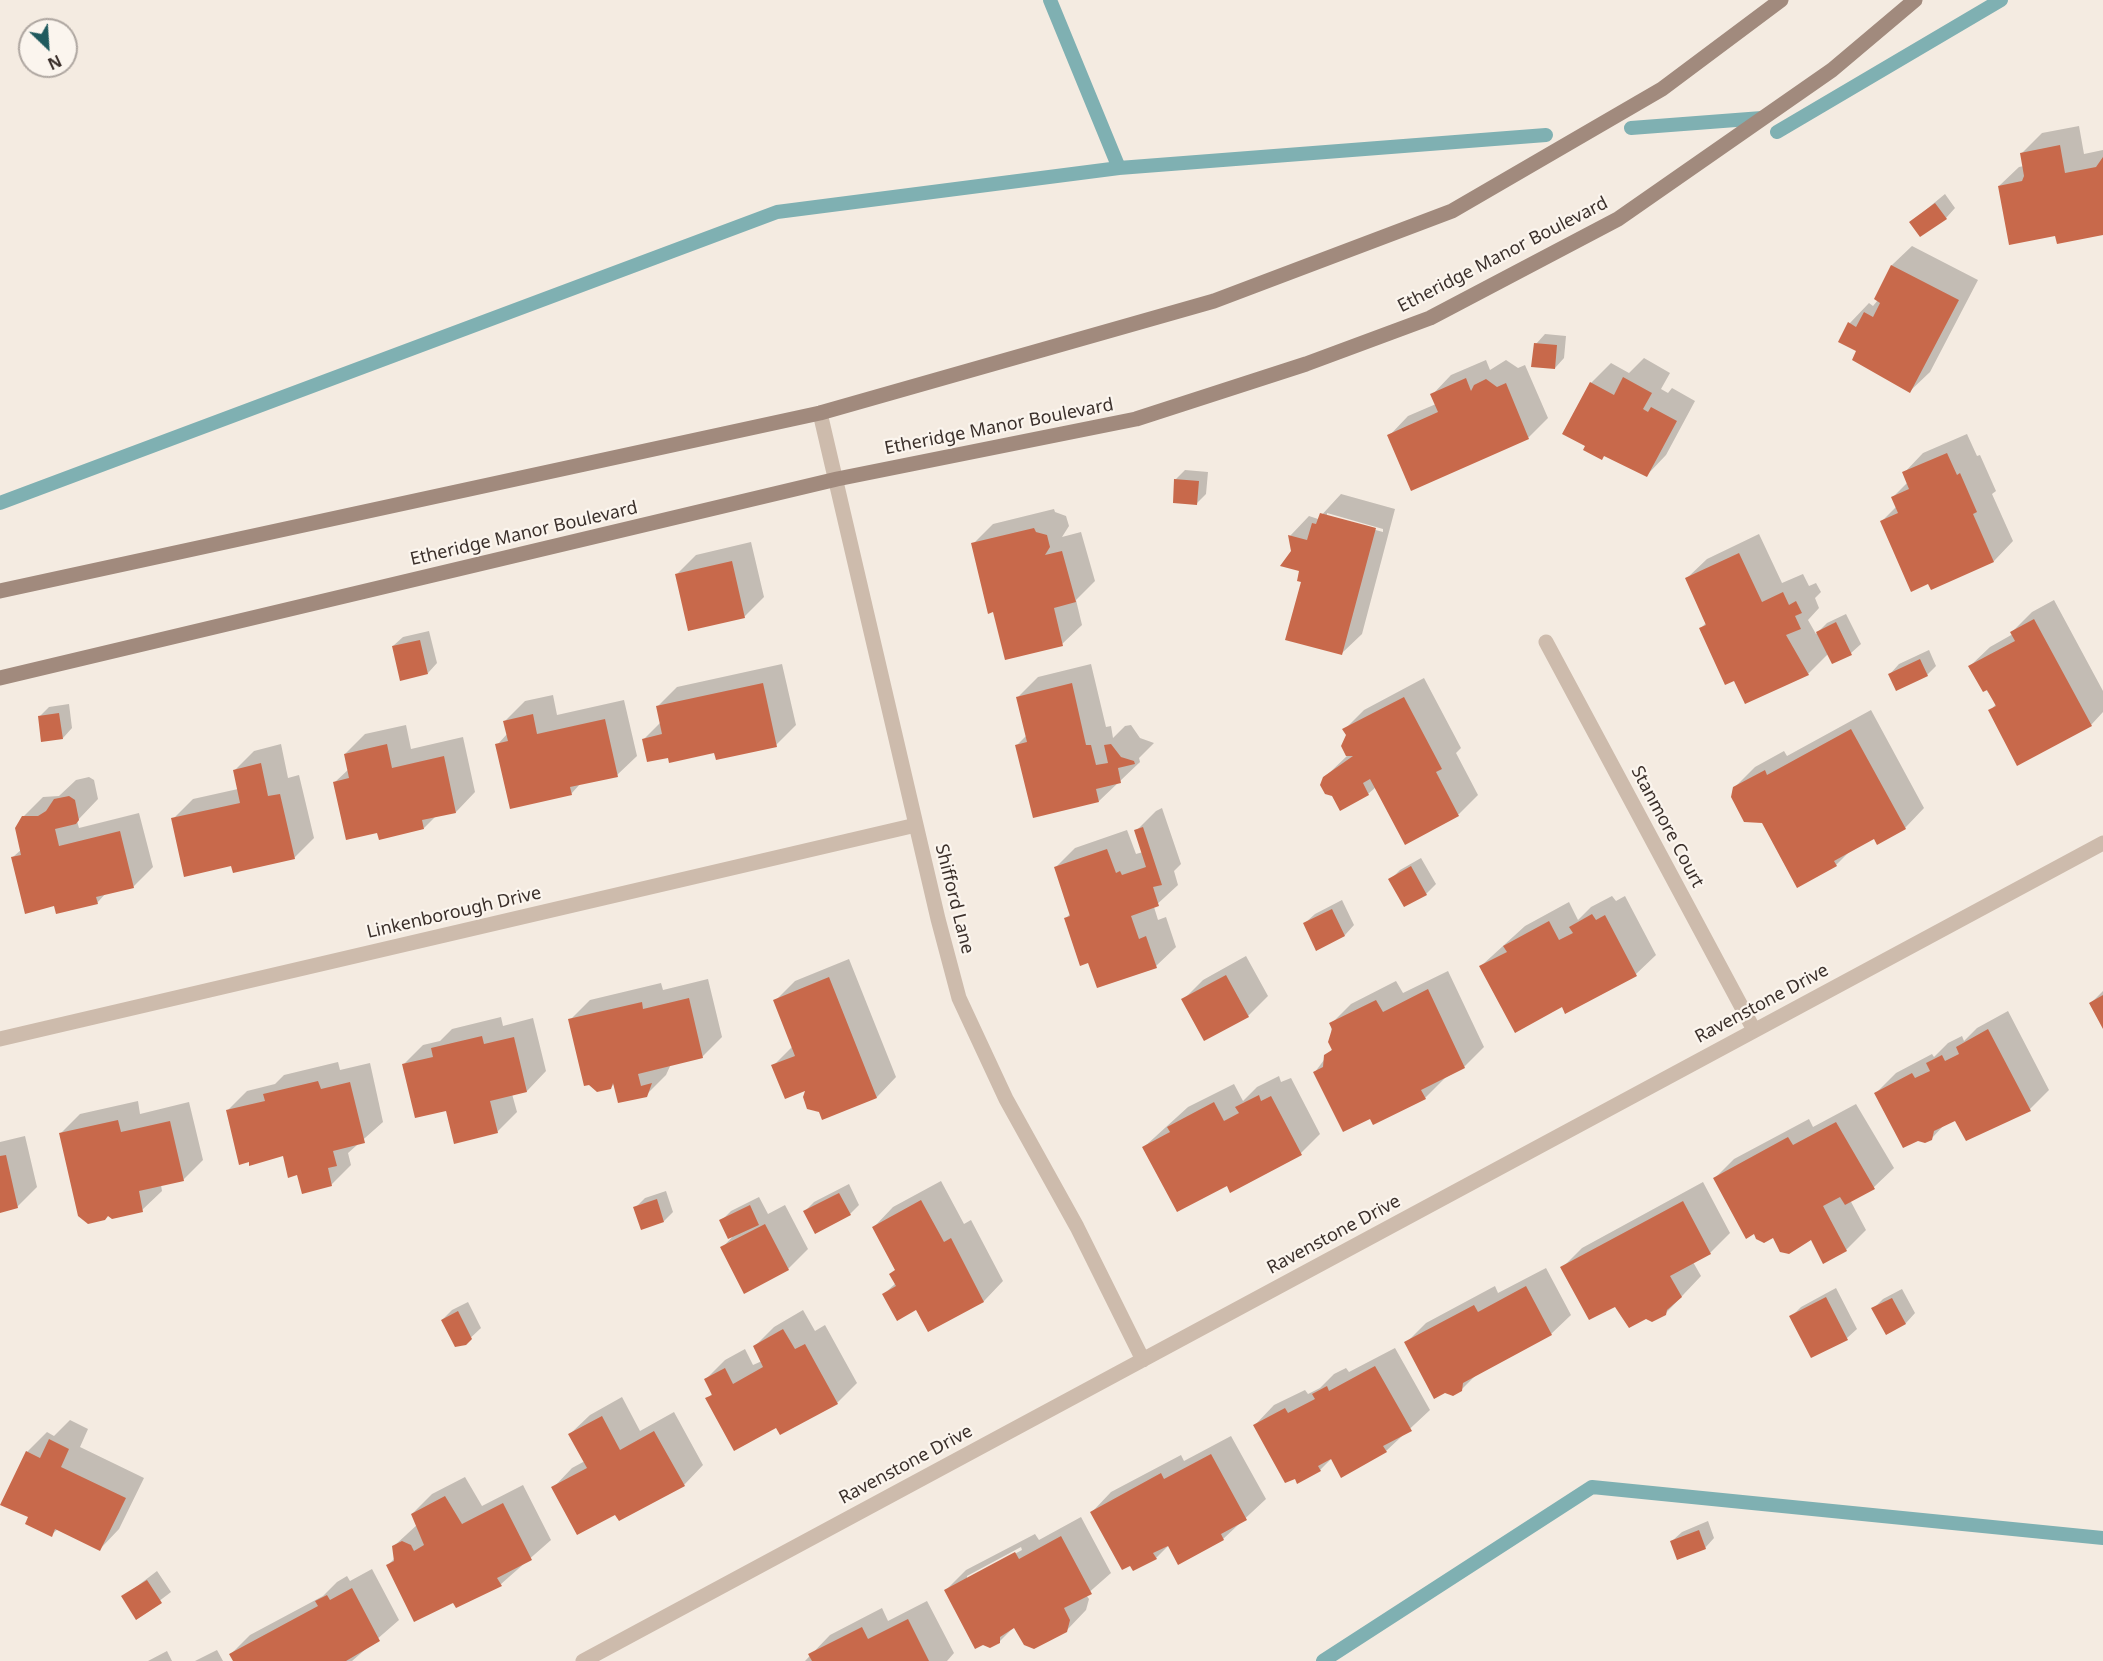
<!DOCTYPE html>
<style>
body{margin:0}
#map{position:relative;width:2103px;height:1661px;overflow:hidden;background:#f4ebe1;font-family:"Noto Sans",sans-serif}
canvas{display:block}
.north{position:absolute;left:18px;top:18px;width:60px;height:60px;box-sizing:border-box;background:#fbf5ee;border:2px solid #aea6a0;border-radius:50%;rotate:155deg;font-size:16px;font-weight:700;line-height:24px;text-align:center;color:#3b302b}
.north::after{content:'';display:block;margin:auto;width:21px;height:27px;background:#1f5a5e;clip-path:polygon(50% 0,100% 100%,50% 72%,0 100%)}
</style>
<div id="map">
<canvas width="2103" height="1661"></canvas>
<div class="north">N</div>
</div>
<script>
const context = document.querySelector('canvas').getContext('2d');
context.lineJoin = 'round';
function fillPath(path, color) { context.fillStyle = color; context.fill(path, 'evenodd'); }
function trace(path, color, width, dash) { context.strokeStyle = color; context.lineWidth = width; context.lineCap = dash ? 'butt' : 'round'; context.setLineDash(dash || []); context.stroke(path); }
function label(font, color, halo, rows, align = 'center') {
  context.font = font + ' "Noto Sans",sans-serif'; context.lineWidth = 4.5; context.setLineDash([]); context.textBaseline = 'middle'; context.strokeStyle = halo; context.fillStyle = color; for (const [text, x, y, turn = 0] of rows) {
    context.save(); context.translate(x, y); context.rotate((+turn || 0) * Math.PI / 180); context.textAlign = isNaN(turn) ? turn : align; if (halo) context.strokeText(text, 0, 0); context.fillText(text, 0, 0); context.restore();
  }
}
fillPath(new Path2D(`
 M2079,126L2084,154L2103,150V233L2056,234L1999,186L2019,167L2024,166L2022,153L2042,133Z
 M1945,194L1955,208L1946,218L1911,222Z
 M1912,246L1978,280L1930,372L1910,391L1858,351L1840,342L1850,323L1869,303L1873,306L1878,300L1876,299L1892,265Z
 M1545,334L1566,336L1564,358L1555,368L1536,344Z
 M1644,358L1670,373L1661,389L1668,393L1672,388L1695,401L1666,455L1647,475L1605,455L1591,383L1611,363L1629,373Z
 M1486,360L1490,370L1506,360L1518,368L1525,365L1548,418L1529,437L1412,489L1389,436L1408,416L1436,404L1432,395L1451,375Z
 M1967,434L1977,456L1980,455L1996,491L1992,494L2013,541L1994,561L1882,521L1897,506L1893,497L1908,482L1904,473L1923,453Z
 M1185,470L1208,472L1206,494L1197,503L1175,480Z
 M1341,494L1395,509L1362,634L1342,653L1303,581L1290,536L1309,516L1318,519ZM1327,513L1383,529V532L1327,517Z
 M1054,509L1055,512L1066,516L1069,526L1062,537L1081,532L1095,581L1076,600L1082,625L1062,644L994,610L973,544L993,524Z
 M1759,534L1782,583L1803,574L1809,586L1816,583L1821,592L1815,598L1819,608L1808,620L1816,634L1827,623L1846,614L1861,644L1851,653L1833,662L1828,654L1808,674L1735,679L1701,628L1707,622L1687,578L1707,559Z
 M751,542L764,597L744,617L676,575L696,555Z
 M2054,600L2103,691V712L2091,725L1990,711L1996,704L1970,666L1990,647L2013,634L2012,632L2032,612Z
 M429,631L437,663L428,673L393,646L403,637Z
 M1929,650L1936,666L1927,675L1890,674L1899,664Z
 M782,664L796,725L776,745L669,756L644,739L661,722L658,706L677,687Z
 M1091,664L1106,727L1111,726L1113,738L1125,726L1131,725L1140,738L1154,743L1139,758L1140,762L1099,801L1017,745L1027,735L1018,697L1038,677Z
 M1424,678L1461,748L1456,753L1478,795L1459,814L1406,843L1376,787L1368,794L1324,778L1348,755L1347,735L1344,730L1364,710Z
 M553,695L557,715L624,700L637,756L617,775L581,783L571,794L497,745L508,733L505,721L525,701Z
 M69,704L72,728L63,738L39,717L49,707Z
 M1871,710L1924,808L1905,828L1874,837L1850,851L1836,865L1762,821L1735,787L1755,767L1784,751L1787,756Z
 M406,725L411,749L463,737L475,792L456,812L436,816L424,828L335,782L349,769L345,754L365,734Z
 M281,744L288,778L299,775L314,838L294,858L232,864L173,819L193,799L238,789L234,771L254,751Z
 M89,777L94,780L98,799L77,821L79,828L139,813L153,867L133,887L106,893L97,903L55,905L13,857L22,849L23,817L43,797L59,796L76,780Z
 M1162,808L1181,864L1174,871L1178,885L1154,907L1158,920L1166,917L1176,947L1156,966L1089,961L1066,918L1071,913L1056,867L1075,848L1127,830L1136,854L1143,852L1136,831L1156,811Z
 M1421,858L1436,884L1426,894L1390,880L1400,870Z
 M1612,896L1616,901L1625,896L1656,955L1636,974L1563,1005L1481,966L1525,926L1569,902L1578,920L1591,907Z
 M1342,900L1354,925L1345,935L1317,949L1305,923L1315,914Z
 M1246,956L1268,996L1248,1016L1183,1000L1203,980Z
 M849,959L896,1077L877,1097L822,1118L808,1088L773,1066L793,1046L775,1001L795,981Z
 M1448,971L1484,1047L1464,1067L1445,1078L1425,1098L1371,1117L1315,1072L1333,1048L1331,1024L1351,1004L1396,981L1403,993Z
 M708,979L722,1037L702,1057L671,1064L666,1075L646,1095L615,1083L610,1088L570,1020L590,1000L661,983L663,990Z
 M2103,991V1026L2091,1003Z
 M2008,1011L2049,1090L2030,1109L1956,1119L1946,1123L1931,1139L1876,1093L1896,1073L1932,1054L1934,1057L1948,1043L1962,1036L1964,1041L1977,1028Z
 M501,1017L503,1026L533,1018L546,1071L527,1091L512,1094L517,1112L497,1132L447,1109L404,1064L423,1045L440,1041L452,1029Z
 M338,1062L340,1070L370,1063L383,1122L348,1153L351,1165L331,1185L298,1173L284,1154L228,1110L247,1091L275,1084L284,1075Z
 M1279,1076L1281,1082L1291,1078L1320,1134L1301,1153L1228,1184L1144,1147L1188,1107L1234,1084L1243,1101L1257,1087Z
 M138,1101L140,1114L189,1102L203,1160L183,1180L161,1185L162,1191L142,1210L60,1134L80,1114Z
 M1856,1104L1894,1168L1874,1187L1850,1200L1866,1230L1846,1250L1812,1238L1774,1236L1715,1178L1734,1159L1809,1119L1813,1127Z
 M25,1136L37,1187L17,1207L0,1211V1142Z
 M941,1181L964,1224L971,1220L1003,1281L984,1301L929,1330L917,1308L884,1294L896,1283V1269L874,1227L893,1207Z
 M1703,1182L1730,1233L1710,1253L1693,1262L1701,1276L1665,1314L1615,1305L1562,1268L1582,1248Z
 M849,1184L859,1205L850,1214L805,1211L814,1202Z
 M666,1191L673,1212L664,1221L635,1208L645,1198Z
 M759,1197L768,1214L785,1205L808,1249L788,1269L722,1248L735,1234L721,1221L731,1211Z
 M1546,1268L1571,1315L1551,1334L1478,1373L1461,1390L1406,1343L1426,1323L1495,1286L1498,1293Z
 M1836,1288L1857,1329L1847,1338L1812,1356L1791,1317L1801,1307Z
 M1902,1289L1915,1313L1906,1323L1886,1333L1873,1309L1883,1299Z
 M468,1302L481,1328L465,1343L442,1320L452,1310Z
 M803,1310L815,1331L825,1325L857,1383L837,1403L777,1426L707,1399L713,1393L705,1380L725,1360L745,1349L753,1365L762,1361L754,1347L774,1327Z
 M1395,1348L1430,1410L1386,1451L1332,1458L1320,1470L1298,1482L1255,1425L1274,1405L1305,1390L1308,1394L1320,1388L1334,1374L1346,1368L1349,1372Z
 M622,1397L640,1431L674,1412L703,1465L684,1485L616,1513L553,1488L572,1468L585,1461L570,1434L590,1415Z
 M70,1420L88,1429L80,1447L144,1478L119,1529L100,1549L58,1529L51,1535L30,1516L27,1452L47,1432L54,1436Z
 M1231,1436L1266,1499L1223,1539L1169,1545L1156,1558L1092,1512L1111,1492L1181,1455L1184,1461Z
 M465,1477L482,1506L523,1485L551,1540L501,1584L454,1601L387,1566L395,1558L394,1546L418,1524L412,1514L432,1494Z
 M1081,1517L1111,1573L1086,1595L1089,1599L1086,1610L1066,1631L1015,1626L999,1642L946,1590L966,1570L1035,1534L1039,1540ZM1021,1547L1022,1550L967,1579V1576Z
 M1708,1521L1714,1538L1705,1548L1672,1541L1682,1532Z
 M372,1569L399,1620L352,1661H234L231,1654L250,1635L323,1596L337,1582L347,1576L350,1581Z
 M157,1571L171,1592L137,1618L123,1597Z
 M927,1601L954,1653L947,1661H805L830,1635L882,1608L888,1621Z
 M217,1650L223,1661H195Z
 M167,1651L172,1661H148Z`), '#0003');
trace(new Path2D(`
 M1050,0L1119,168
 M1631,128L1762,118
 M1777,132L2001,0
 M0,503L777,212L1119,168L1546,135
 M1323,1661L1592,1487L2103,1538`), '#7fb0b2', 14);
fillPath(new Path2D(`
 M2060,145L2065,173L2096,167L2103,157V235L2057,244L2055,236L2009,245L1998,186L2022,181L2024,176L2020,153Z
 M1935,203L1947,219L1920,237L1909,222Z
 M1891,265L1959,300L1910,393L1852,360L1856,351L1838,342L1848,322L1856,327L1864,312L1873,317L1880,303L1874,299Z
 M1534,343L1557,345L1555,369L1531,367Z
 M1623,377L1652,393L1643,409L1648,412L1651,407L1677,421L1647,477L1604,456L1602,460L1583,450L1585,446L1562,434L1590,382L1614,395Z
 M1466,378L1471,391L1474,385L1486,379L1497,387L1506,383L1529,439L1411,491L1387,435L1438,412L1430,394Z
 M1947,453L1957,475L1960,473L1977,512L1973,514L1994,562L1931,590L1928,584L1911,592L1880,521L1898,513L1891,497L1909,489L1902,472Z
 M1174,479L1199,481L1197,505L1173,503Z
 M1320,513L1376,528L1342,655L1285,640L1301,582L1297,581L1299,571L1280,566L1291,551L1288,535L1307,540L1312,523L1316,524Z
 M1034,528L1036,532L1047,535L1050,547L1045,555L1062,551L1076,602L1054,608L1063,646L1005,660L993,612L988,614L971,543Z
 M1739,553L1762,602L1783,592L1789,605L1796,601L1802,613L1795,616L1801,629L1786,635L1809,675L1745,704L1734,681L1725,685L1699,628L1706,625L1685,578Z
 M732,561L745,618L688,631L675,574Z
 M2034,619L2092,726L2017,766L1988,710L1996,706L1987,690L1983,692L1968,666L2015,641L2010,632Z
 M1836,622L1852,655L1832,664L1816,632Z
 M420,640L428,674L400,681L392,646Z
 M1920,659L1928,676L1896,691L1888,674Z
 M763,683L777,747L716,760L714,753L669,763L668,758L647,762L642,739L662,734L656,706Z
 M1072,683L1086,745H1091L1096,765L1108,763L1104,745L1111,744L1121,757L1134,761L1135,764L1118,768L1121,783L1096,789L1099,802L1033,818L1015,745L1027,742L1016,697Z
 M1404,697L1442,769L1436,772L1459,816L1405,845L1370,779L1363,783L1369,795L1340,811L1332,796L1325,794L1320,785L1323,777L1353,756H1346L1341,746L1346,735L1342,729Z
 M59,713L63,739L41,742L38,716Z
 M533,714L537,734L605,719L618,777L570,787L572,795L510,809L495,744L508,741L503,721Z
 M1851,729L1906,829L1877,845L1874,839L1834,861L1837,866L1797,888L1762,823L1744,822L1731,797L1733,787L1765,770L1767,775Z
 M387,744L392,768L444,756L456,813L422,820L424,829L379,840L377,833L346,840L333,782L349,778L344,754Z
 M261,763L268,796L280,794L295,859L233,873L231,866L184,877L171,818L240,803L233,770Z
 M69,796L75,800L79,820L76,824L55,829L59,846L120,831L134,888L96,897L98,904L56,914L54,906L25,914L11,857L21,855L15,828L22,816H38L46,811L54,799Z
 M1143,827L1162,885L1153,887L1159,906L1131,916L1139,939L1146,936L1157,968L1097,988L1088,963L1080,966L1064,918L1070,916L1054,867L1107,849L1116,873L1120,871L1122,875L1146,867L1134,830Z
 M1411,866L1427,895L1404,907L1388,879Z
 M1332,909L1345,936L1316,951L1303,923Z
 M1592,914L1596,920L1605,915L1637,976L1565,1014L1562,1007L1515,1033L1479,966L1507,952L1503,946L1549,921L1559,940L1573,933L1569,927Z
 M1226,975L1249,1017L1204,1041L1181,999Z
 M829,977L877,1098L822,1120L819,1112L807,1109L803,1097L805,1091L785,1099L771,1065L795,1056L773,1000Z
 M1428,989L1465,1068L1421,1090L1426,1099L1373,1125L1370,1119L1343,1132L1313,1072L1323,1067L1324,1055L1332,1050L1328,1042L1332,1029L1329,1023L1376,1000L1383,1012Z
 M2103,995V1029L2089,1003Z
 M689,998L703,1058L638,1074L641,1086L652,1083L647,1097L618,1103L613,1083L611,1089L597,1092L589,1085L584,1086L568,1019L642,1002L643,1009Z
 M1988,1029L2031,1111L1966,1141L1955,1121L1934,1131L1932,1140L1925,1143L1918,1141L1903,1148L1874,1093L1912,1073L1915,1078L1930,1071L1926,1063L1942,1055L1945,1061L1959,1054L1956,1047Z
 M482,1036L484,1044L514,1037L527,1092L490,1101L498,1133L454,1144L446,1111L415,1118L402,1064L433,1057L431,1048Z
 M318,1081L321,1089L350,1082L365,1143L333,1151L337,1166L328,1168L332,1186L302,1194L297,1175L288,1178L283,1156L249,1166V1162L239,1165L226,1110L265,1101L263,1094Z
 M1259,1095L1261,1101L1271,1096L1302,1155L1230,1193L1227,1186L1177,1212L1142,1147L1170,1132L1167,1127L1214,1102L1224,1121L1239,1113L1235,1107Z
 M118,1120L121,1132L170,1121L184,1181L139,1191L143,1212L112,1219L108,1216L105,1220L88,1224L78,1216L59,1133Z
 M1836,1122L1875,1189L1845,1205L1840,1197L1823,1206L1847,1251L1823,1264L1811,1240L1789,1254L1780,1252L1773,1238L1764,1243L1756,1239L1754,1234L1746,1239L1713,1178L1788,1137L1793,1145Z
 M6,1155L18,1208L0,1213V1156Z
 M839,1193L851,1215L815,1234L803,1211Z
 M657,1199L664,1222L641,1230L633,1207Z
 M921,1200L944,1242L951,1238L984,1302L928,1332L916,1310L897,1321L882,1294L896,1286L889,1274L895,1270L872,1227Z
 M1683,1201L1711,1254L1670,1276L1682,1297L1667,1310L1666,1315L1652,1322L1646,1319L1629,1328L1615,1307L1589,1320L1560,1267Z
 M750,1205L759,1225L728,1239L719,1220Z
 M765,1224L789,1270L744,1294L720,1247Z
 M1526,1286L1552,1335L1463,1383L1462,1391L1453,1396L1445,1393L1434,1399L1404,1342L1474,1305L1478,1312Z
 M1826,1297L1848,1340L1811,1358L1789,1316Z
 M1892,1298L1906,1324L1886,1335L1871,1308Z
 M458,1311L472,1339L466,1345L455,1347L441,1320Z
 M783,1329L795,1349L805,1344L838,1404L780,1435L776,1428L734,1451L705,1398L712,1395L704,1379L725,1368L733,1384L763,1367L753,1346Z
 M1375,1366L1412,1431L1383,1446L1387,1452L1341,1478L1331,1459L1318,1466L1321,1471L1297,1484L1295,1479L1285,1483L1253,1425L1285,1408L1288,1413L1315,1399L1312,1394L1327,1386L1329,1391Z
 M602,1416L620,1450L654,1431L685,1486L619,1521L615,1515L577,1535L551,1487L587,1468L568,1434Z
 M49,1439L69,1449L61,1467L126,1498L100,1551L55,1529L52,1537L25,1524L28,1517L0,1505L26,1451L40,1458Z
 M1211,1454L1247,1520L1221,1534L1224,1540L1178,1565L1168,1546L1153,1553L1157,1559L1133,1571L1130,1566L1122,1570L1090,1512L1161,1473L1164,1479Z
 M445,1496L462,1524L503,1503L532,1560L497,1578L502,1586L456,1608L453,1603L414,1622L386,1565L394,1561L392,1546L402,1541L411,1545L414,1551L424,1545L411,1514Z
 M1699,1530L1706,1549L1677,1560L1670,1541Z
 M1061,1536L1092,1594L1064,1608L1070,1620L1067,1632L1034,1649L1024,1645L1014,1628L1000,1637V1643L990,1648L983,1645L975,1649L944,1590L1015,1552L1019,1559Z
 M147,1580L162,1603L136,1620L121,1596Z
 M352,1588L380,1641L346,1661H233L229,1654L318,1606L315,1601L327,1595L330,1600Z
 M908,1619L929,1661H812L808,1654L862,1627L868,1639Z`), '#c8694b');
trace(new Path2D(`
 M820,413L938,919L959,998L1006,1099L1077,1227L1143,1360
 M1546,642L1754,1030
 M0,1039L916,825
 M583,1661L2103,843`), '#cdbbac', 15);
trace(new Path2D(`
 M0,591L820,413L1214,301L1452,211L1662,89L1781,0
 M0,678L837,479L1136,419L1306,364L1430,318L1618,219L1832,70L1915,0`), '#a18a7d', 15);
label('18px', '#3b302b', '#fbf5ee', [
 ["Etheridge Manor Boulevard",1503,255,-27],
 ["Etheridge Manor Boulevard",999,427,-11],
 ["Etheridge Manor Boulevard",524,534,-13],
 ["Stanmore Court",1667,827,62],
 ["Shifford Lane",954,899,76],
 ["Linkenborough Drive",454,913,-13],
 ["Ravenstone Drive",1762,1004,-28],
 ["Ravenstone Drive",1334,1235,-28],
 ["Ravenstone Drive",906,1465,-28]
]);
</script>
